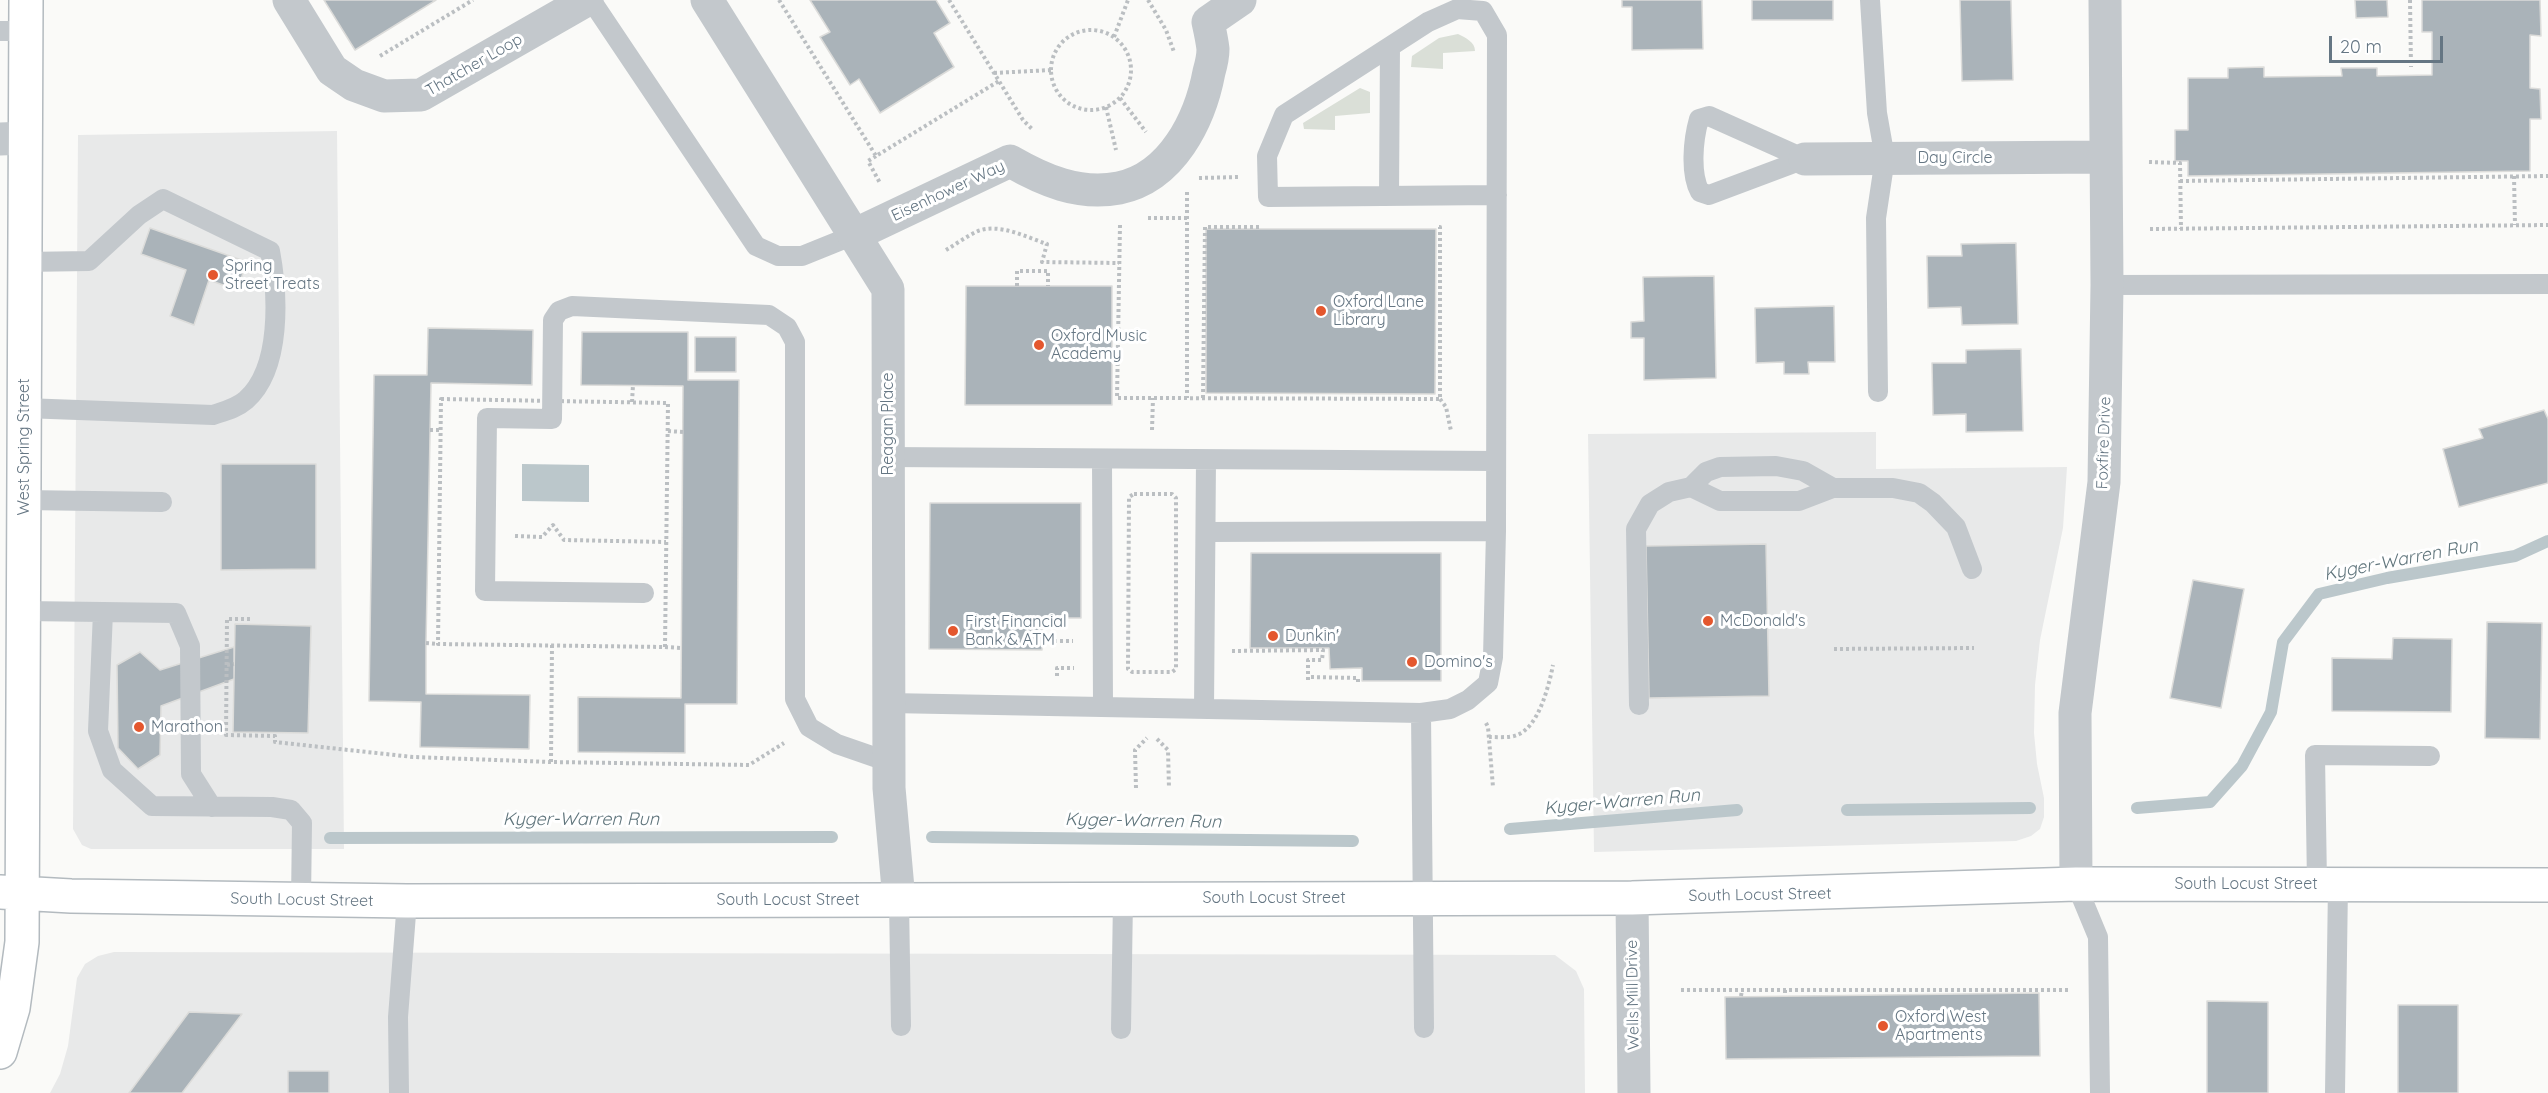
<!DOCTYPE html>
<style>
body{margin:0}
#map{position:relative;width:2548px;height:1093px;overflow:hidden;background:#fafaf8;font-family:Quicksand,sans-serif}
canvas{display:block}
.scale{position:absolute;left:2329px;top:36px;width:114px;height:27px;box-sizing:border-box;border:3px solid #657683;border-top:0;padding-left:8px;font-size:18px;line-height:21px;white-space:nowrap;color:#657683;-webkit-text-stroke:4px #fff;paint-order:stroke}
</style>
<div id="map">
<canvas width="2548" height="1093"></canvas>
<div class="scale">20 m</div>
</div>
<script>
const context = document.querySelector('canvas').getContext('2d');
context.lineJoin = 'round';
function fillPath(path, color) { context.fillStyle = color; context.fill(path, 'evenodd'); }
function trace(path, color, width, dash) { context.strokeStyle = color; context.lineWidth = width; context.lineCap = dash ? 'butt' : 'round'; context.setLineDash(dash || []); context.stroke(path); }
function label(font, color, halo, rows, align = 'center') {
  context.font = font + ' Quicksand,sans-serif'; context.lineWidth = 6; context.setLineDash([]); context.textBaseline = 'middle'; context.strokeStyle = halo; context.fillStyle = color; for (const [text, x, y, turn = 0] of rows) {
    context.save(); context.translate(x, y); context.rotate((+turn || 0) * Math.PI / 180); context.textAlign = isNaN(turn) ? turn : align; if (halo) context.strokeText(text, 0, 0); context.fillText(text, 0, 0); context.restore();
  }
}
fillPath(new Path2D(`
 M337,131L344,849H91L82,845L73,829L78,135Z
 M1876,432V469L2067,467L2063,528L2040,640L2035,685L2034,733L2037,764L2044,798V817L2040,829L2031,836L2016,841L1594,852L1588,434Z
 M114,952L1555,955L1576,971L1584,989L1585,1093H50L60,1074L68,1046L77,978L85,964L98,956Z`), '#e8e9e9');
fillPath(new Path2D(`
 M1458,34C1466,38 1475,42 1475,51L1443,53V69L1411,67L1412,56L1439,38Z
 M1360,88L1370,92V113L1335,116V130L1304,129L1303,123Z`), '#dadfd7');
fillPath(new Path2D(`
 M522,464L589,465V502L522,501Z`), '#bbc7cb');
trace(new Path2D(`
 M2137,808L2210,802L2242,766L2271,712L2283,642L2319,594L2387,578L2515,556L2548,541
 M1847,810L2030,808
 M1510,829L1737,810
 M932,837L1353,841
 M330,838L832,837`), '#bbc7cb', 12);
const building = new Path2D(`
 M324,0H436L355,50Z
 M810,0H936L950,23L934,33L954,67L880,113L859,79L850,85L820,37L830,32Z
 M1622,0H1702L1703,49L1632,50V7H1622Z
 M1752,0H1833V20H1752Z
 M1960,0H2011L2013,80L1962,81Z
 M2355,0H2387L2388,17L2356,18Z
 M2422,0H2540L2541,36L2530,35V88L2540,89L2541,119H2530V171L2188,176V161H2175V130H2188V78H2228V68L2264,67V77L2342,76L2341,68H2377V76L2432,75V32H2422Z
 M150,228L247,262L237,290L209,280L194,325L170,316L186,270L141,254Z
 M1206,229H1436L1435,394L1206,393Z
 M2016,243L2018,324L1962,325L1961,307L1928,308L1927,256H1962L1961,244Z
 M1714,276L1716,378L1644,380V338H1631V322L1644,321L1643,277Z
 M966,286H1112V405H965Z
 M1834,306L1835,362H1808L1809,374H1784V362L1756,363L1755,308Z
 M428,328L533,330L532,385L431,383L426,643V694L530,695L529,749L420,747L421,702L369,701L374,375H427Z
 M582,332H688V380H739L737,704H685V753L578,752V697L681,698L683,386L581,385Z
 M695,337H736V372H695Z
 M2021,349L2023,431L1966,432V414L1933,415L1932,363H1966V350Z
 M2544,410L2548,419V483L2459,507L2443,449L2483,438L2479,429Z
 M221,464H316V569L221,570Z
 M930,503H1081V618H1042V650L929,649Z
 M1766,544L1769,696L1649,698L1646,546Z
 M1251,553H1441V681H1362V668L1330,669L1329,648H1250Z
 M2193,580L2244,589L2221,708L2170,698Z
 M2487,622L2542,623L2540,739L2485,738Z
 M235,624L311,626L308,733L233,732Z
 M2393,638L2452,639L2451,712L2332,711V658L2392,659Z
 M234,647V679L161,706L160,755L138,769L118,748L117,665L140,652L160,670Z
 M2039,993L2040,1056L1726,1059L1725,997Z
 M2207,1001L2268,1002V1093H2207Z
 M2398,1005H2458V1093H2398Z
 M189,1012L242,1014L182,1093H129Z
 M288,1071H329V1093H288Z`);
fillPath(building, '#aab3b9');
trace(building, '#dcdcda', 1.5);
const secondary = new Path2D(`
 M0,892L71,896L407,901L899,900L1632,898L2076,884L2548,885
 M0,1052L13,1008L22,942L26,0`);
trace(secondary, '#b3babf', 36);
trace(new Path2D(`
 M779,0L876,156L999,81
 M949,0L1023,120L1033,130
 M1148,0L1166,30L1174,52
 M2410,0L2411,67
 M1051 70a40 40 0 1 1 80 0a40 40 0 1 1-80 0Z
 M1114,37L1128,0
 M380,56L473,0
 M994,73L1051,70
 M1120,98L1146,132
 M1106,107L1116,150
 M876,156L868,161L880,183
 M2149,162L2180,163L2181,229
 M2514,176L2515,225
 M1199,178L1240,177
 M2180,181L2548,176
 M1187,192V398
 M1148,218H1187
 M1120,225L1117,398H1153L1440,399V227H1436
 M2150,229L2548,225
 M946,250C956,244 967,236 978,231C1000,223 1026,237 1047,244L1042,262L1119,263
 M1017,286V271H1048V286
 M1203,398L1205,227H1260
 M441,399L668,403L665,647L438,644Z
 M1440,399L1446,407L1451,431
 M632,402L633,385
 M430,430H441
 M1152,430L1153,398
 M668,431L683,432
 M1134,494H1172L1176,498V669L1172,672H1132L1128,669L1129,497Z
 M515,536L542,537L553,525L564,540L666,542
 M250,619H227L226,735L275,736V742L413,757L551,762
 M1042,641H1073
 M426,643L438,644
 M552,645L551,762L749,765L784,743
 M665,647L682,648
 M1834,649L1974,648
 M1232,651L1323,650L1322,660H1308V677
 M227,665L234,664
 M1057,676V668H1074
 M1308,680V677L1358,678V684
 M1486,723L1488,727L1493,787
 M1489,737C1498,737 1510,738 1517,735C1539,727 1549,685 1553,665
 M1157,739L1168,750L1169,788
 M1136,788L1135,750L1147,738
 M1681,990H2070
 M1785,990V996
 M1741,996L1742,990`), '#bbbfc2', 4, [3, 3]);
trace(new Path2D(`
 M591,0L756,246L778,256H802L854,235
 M1870,0L1877,113L1885,158L1876,218L1878,392
 M0,31H26
 M1709,116L1805,159L1709,195L1700,192C1690,174 1693,140 1699,119Z
 M1389,196L1390,47
 M24,262L89,261L139,215L163,199L270,251C278,294 282,368 246,400C237,408 225,411 213,415L24,408
 M2107,285L2548,284
 M888,457L1496,461
 M1102,459L1103,707
 M1691,487L1706,472L1720,467L1776,466L1803,471L1833,488
 M24,500L162,502
 M1206,532L1496,531
 M644,593L485,591L487,418L552,419L553,320L559,311L572,306L769,315L787,327L795,342V699L809,727L837,744L889,762
 M23,611L103,612L98,731L112,770L152,806L272,807L291,810L302,823L301,900
 M103,612L176,613L190,646L191,774L212,807
 M889,703L1421,713
 M1639,705L1636,529L1650,504L1669,492L1691,487L1720,501H1799L1833,488H1893L1919,493L1933,503L1956,527L1972,569
 M1204,709L1206,460
 M2076,884L2098,937L2100,1093
 M2317,884L2315,755L2430,756
 M899,900L901,1026
 M1424,1028L1421,713L1450,709L1468,700L1488,683L1493,657L1496,531L1497,35L1483,11L1457,9L1428,22L1284,115L1267,156L1268,197L1497,195
 M1121,1029L1123,899
 M399,1093L398,1017L407,901
 M2335,1093L2338,885`), '#c3c8cc', 20);
trace(new Path2D(`
 M289,0L332,70L354,85L384,96L421,95L587,0
 M707,0L888,289L889,788L899,900
 M0,139L25,138
 M1805,159L2105,157
 M854,235L1010,161C1043,180 1079,196 1119,188C1172,177 1200,120 1209,72C1211,65 1213,56 1213,49C1212,40 1210,31 1208,22L1240,0
 M2076,884L2075,713L2104,482L2107,285L2105,0
 M1632,898L1634,1093`), '#c3c8cc', 33);
trace(secondary, '#fff', 33);
for (const [x, y, r, color] of [
 [213,275,6,"#e4572e"],
 [1321,311,6,"#e4572e"],
 [1039,345,6,"#e4572e"],
 [1708,621,6,"#e4572e"],
 [953,631,6,"#e4572e"],
 [1273,636,6,"#e4572e"],
 [1412,662,6,"#e4572e"],
 [139,727,6,"#e4572e"],
 [1883,1026,6,"#e4572e"]
]) { const dot = new Path2D(); dot.arc(x, y, r, 0, 2 * Math.PI); context.fillStyle = color; context.fill(dot); trace(dot, '#fff', 2); }
label('16px', '#657683', '#fff', [
 ["Thatcher Loop",474,65,-30],
 ["Day Circle",1955,158],
 ["Eisenhower Way",948,191,-25],
 ["Reagan Place",888,424,-90],
 ["Foxfire Drive",2104,443,-88],
 ["West Spring Street",24,447,-90],
 ["South Locust Street",2246,884],
 ["South Locust Street",1760,895,-1],
 ["South Locust Street",1274,898],
 ["South Locust Street",302,900,1],
 ["South Locust Street",788,900],
 ["Wells Mill Drive",1633,995,-91]
]);
label('16px', '#657683', '#fff', [
 ["Spring",225,266],
 ["Street Treats",225,284],
 ["Oxford Lane",1333,302],
 ["Library",1333,320],
 ["Oxford Music",1051,336],
 ["Academy",1051,354],
 ["McDonald's",1720,621],
 ["First Financial",965,622],
 ["Bank & ATM",965,640],
 ["Dunkin'",1285,636],
 ["Domino's",1424,662],
 ["Marathon",151,727],
 ["Oxford West",1895,1017],
 ["Apartments",1895,1035]
], 'left');
label('italic 18px', '#60757c', '#fff', [
 ["Kyger-Warren Run",2401,560,-11],
 ["Kyger-Warren Run",1622,802,-5],
 ["Kyger-Warren Run",581,820],
 ["Kyger-Warren Run",1143,821,1]
]);
</script>
